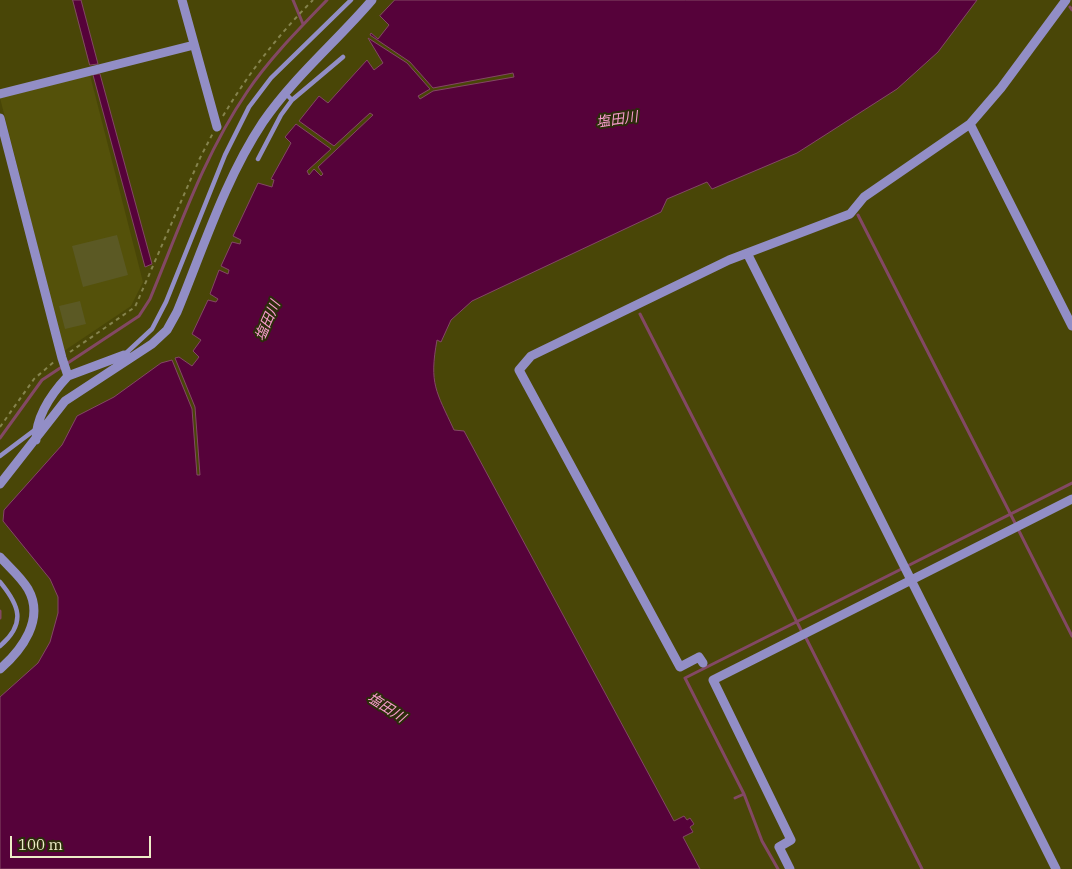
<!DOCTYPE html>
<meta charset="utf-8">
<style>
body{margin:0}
#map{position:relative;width:1072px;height:869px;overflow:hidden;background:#494607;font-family:"IBM Plex Serif",serif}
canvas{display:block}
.scale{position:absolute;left:10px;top:836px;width:141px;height:22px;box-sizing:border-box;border:2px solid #ededc7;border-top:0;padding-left:6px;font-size:15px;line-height:18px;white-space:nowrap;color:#ededc7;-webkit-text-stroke:4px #2d2c0c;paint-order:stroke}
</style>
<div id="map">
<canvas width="1072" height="869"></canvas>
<div class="scale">100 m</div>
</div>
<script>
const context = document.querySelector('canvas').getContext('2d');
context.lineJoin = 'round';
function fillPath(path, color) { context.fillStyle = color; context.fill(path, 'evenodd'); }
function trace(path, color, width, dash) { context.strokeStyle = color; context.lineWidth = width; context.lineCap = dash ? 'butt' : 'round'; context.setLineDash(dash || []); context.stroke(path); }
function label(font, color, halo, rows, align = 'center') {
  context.font = font + ' "IBM Plex Serif","Noto Sans JP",serif'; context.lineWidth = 4; context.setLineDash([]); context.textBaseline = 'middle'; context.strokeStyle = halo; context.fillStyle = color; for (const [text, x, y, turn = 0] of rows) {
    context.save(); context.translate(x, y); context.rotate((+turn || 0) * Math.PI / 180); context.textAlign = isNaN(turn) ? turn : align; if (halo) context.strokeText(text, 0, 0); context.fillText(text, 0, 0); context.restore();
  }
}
fillPath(new Path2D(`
 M90,75L143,282L131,306L64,351L0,98Z`), '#54510a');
const water = new Path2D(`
 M73,0H81L98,64L90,65Z
 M395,0H977L938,52L897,89L797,153L712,189L707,182L667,199L661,212L472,301L451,320L441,342L437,340C429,384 436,391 454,430L464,431L674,821L684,816L687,820L690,818L694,824L690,827L693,832L683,837L700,869H0V697L38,663L50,642L58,613V597L50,579L3,521L4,510L62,445L77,416L114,397L161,363L172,360L192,409L197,475H200L195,407L175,358L179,357L192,366L199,357L193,351L201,340L192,334L208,300L216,302L218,299L210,294L219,270L228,274L229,270L221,266L232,242L240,244L241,240L233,236L258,183L272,187L274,180L271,179L291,143L285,137L296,124L331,149L307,171L309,175L314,169L321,176L323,174L318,167L373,115L370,113L334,146L299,121L319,96L328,103L367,60L374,70L383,63L368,38L407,63L430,89L418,96L420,99L433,91L514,77L513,73L433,88L410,62L370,35L371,33L378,39L389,25L380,16Z
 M100,74L152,264L145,267L93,75Z`);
fillPath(water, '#56023a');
trace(water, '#834864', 1);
trace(new Path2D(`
 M293,0L303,24
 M1070,7L1072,10
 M858,215L1015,523
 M640,314L801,630
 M0,438L42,380L139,316L150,299C179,229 204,155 247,92C269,59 299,29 327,0
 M1019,531L1072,636
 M0,611V618
 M806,638L922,869
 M744,794L762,841L778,869
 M735,798L744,794L685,678L1072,483`), '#834864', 3);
fillPath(new Path2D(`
 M117,235L128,275L83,287L72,246Z
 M80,301L86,324L65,329L59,306Z`), '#5b5924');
trace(new Path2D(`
 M223,116C248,74 278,35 313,0
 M70,352L135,307L200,158L213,133
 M0,427L34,379L55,361`), '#85834d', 2, [4, 4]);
trace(new Path2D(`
 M292,100L343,57
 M258,159L281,115L292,100L286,94
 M124,355L152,329L166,302L225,155L249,107L271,78L351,0
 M0,456L36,429
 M0,582C19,605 27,623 0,646`), '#928ec6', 4.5);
trace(new Path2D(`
 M182,0L217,127
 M0,94L194,45
 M0,118L62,358L68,376C52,393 36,415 36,440
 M970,124L1072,326
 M747,253L1056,869
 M68,376L124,355L129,357
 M0,484L65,401L152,344L167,330L177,312C203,249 225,179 263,122C294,77 337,41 372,0
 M0,557C9,567 21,577 28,589C45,619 22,650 0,669
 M703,663L699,657L680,667L519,370L531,356L729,260L850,214L864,197L970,124L1001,88L1066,0
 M790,869L779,847L791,840L713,680L1072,499`), '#928ec6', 9);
label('italic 14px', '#f99dce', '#2d2c0c', [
 ["塩田川",617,120,-8],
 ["塩田川",268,321,-66],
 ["塩田川",386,708,33]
]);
</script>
